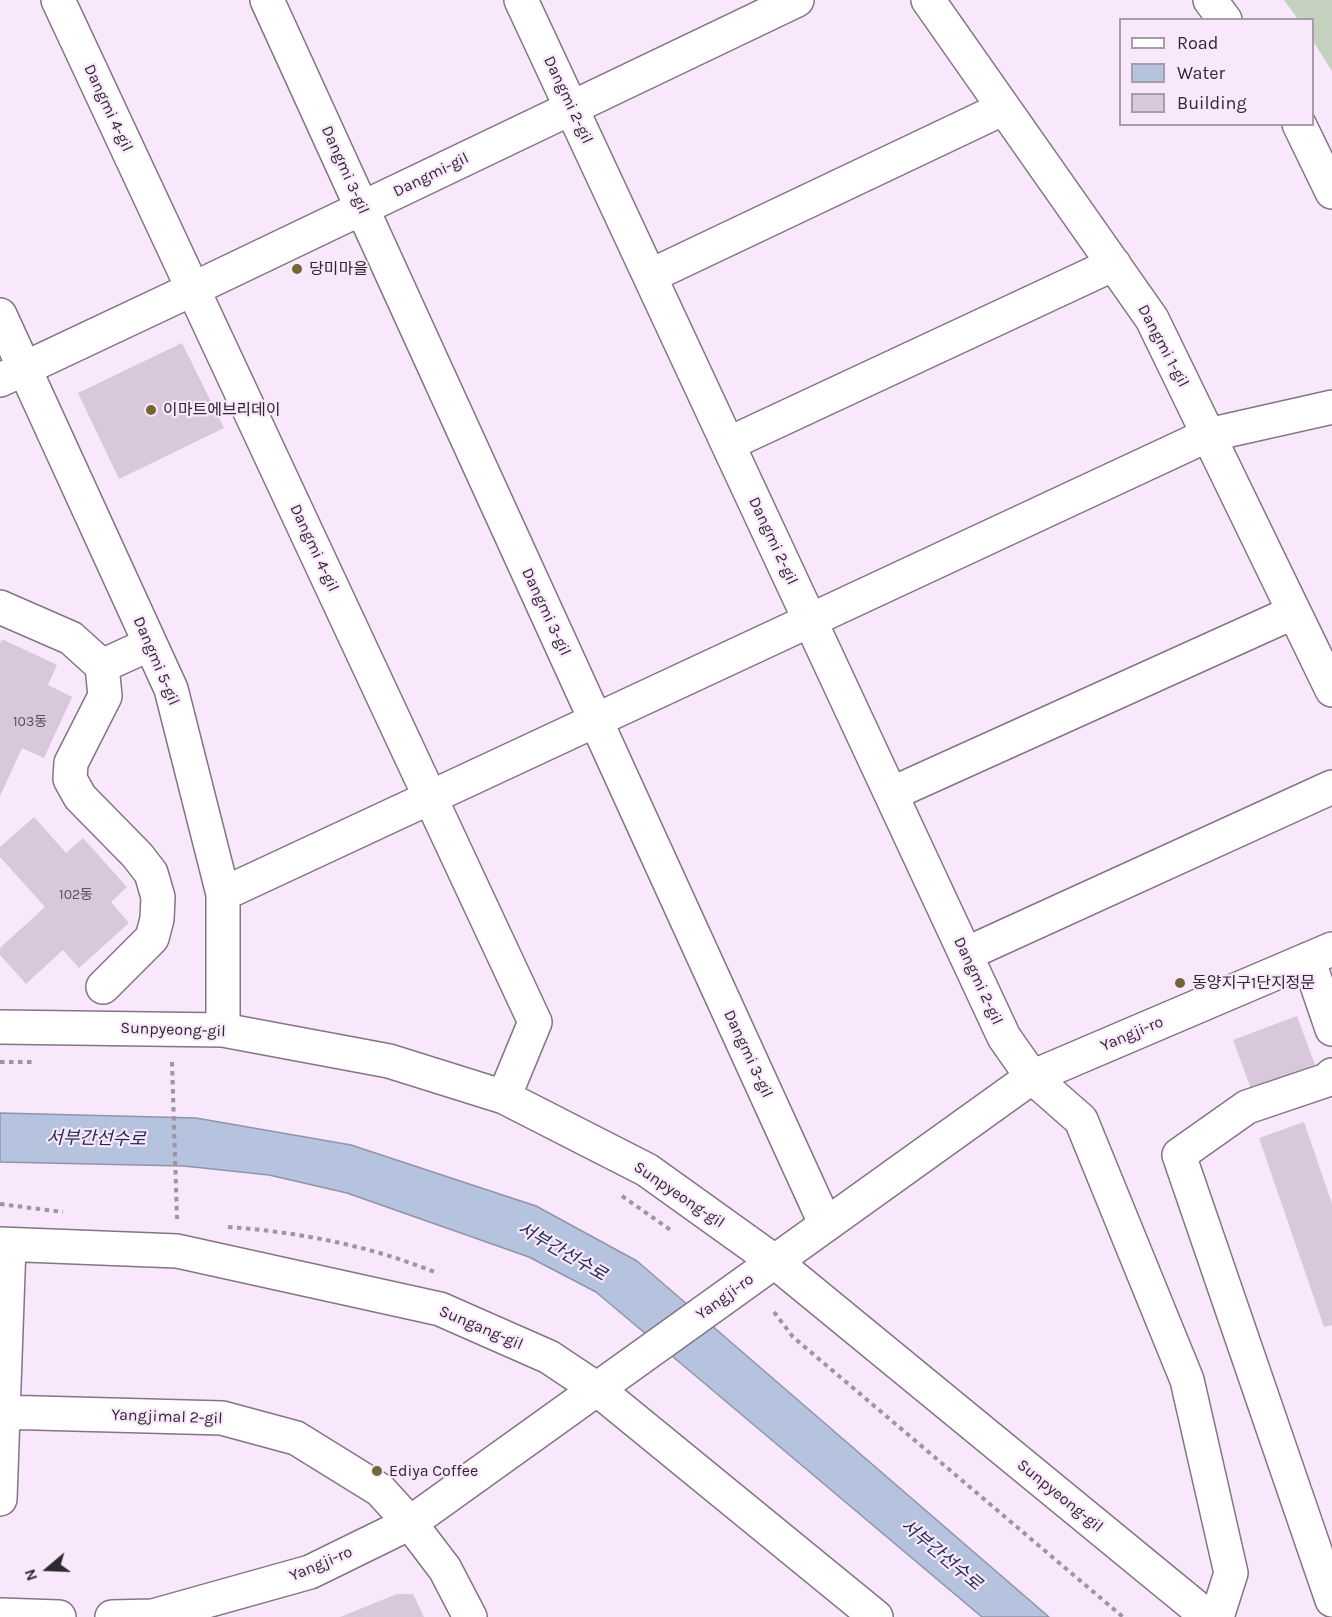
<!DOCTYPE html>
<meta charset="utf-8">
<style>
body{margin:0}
#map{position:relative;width:1332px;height:1617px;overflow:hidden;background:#f9e7fb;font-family:Karla,sans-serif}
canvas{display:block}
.legend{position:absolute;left:1119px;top:18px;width:195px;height:108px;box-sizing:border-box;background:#f9e7fb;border:2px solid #a89baa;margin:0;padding:8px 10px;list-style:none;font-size:18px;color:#2f2830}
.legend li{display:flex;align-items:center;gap:12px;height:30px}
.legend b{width:30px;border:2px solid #a89baa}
.north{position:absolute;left:18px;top:1539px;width:60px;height:60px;-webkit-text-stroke:4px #f9e7fb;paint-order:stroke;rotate:251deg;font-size:16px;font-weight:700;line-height:24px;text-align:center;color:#2f2830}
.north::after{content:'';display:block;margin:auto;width:21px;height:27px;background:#2f2830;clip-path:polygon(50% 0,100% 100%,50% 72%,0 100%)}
</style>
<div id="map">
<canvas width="1332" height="1617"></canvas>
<ul class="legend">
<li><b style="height:8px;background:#fff"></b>Road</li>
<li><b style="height:16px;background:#b6c3de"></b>Water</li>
<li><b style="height:16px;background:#d9c7db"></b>Building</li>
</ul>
<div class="north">N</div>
</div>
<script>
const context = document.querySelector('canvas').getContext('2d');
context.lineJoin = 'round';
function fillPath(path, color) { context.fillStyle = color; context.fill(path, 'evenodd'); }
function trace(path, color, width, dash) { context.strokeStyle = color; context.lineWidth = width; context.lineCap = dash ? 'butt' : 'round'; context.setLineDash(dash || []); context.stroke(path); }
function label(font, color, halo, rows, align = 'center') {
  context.font = font + ' Karla,"Noto Sans KR",sans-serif'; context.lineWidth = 4.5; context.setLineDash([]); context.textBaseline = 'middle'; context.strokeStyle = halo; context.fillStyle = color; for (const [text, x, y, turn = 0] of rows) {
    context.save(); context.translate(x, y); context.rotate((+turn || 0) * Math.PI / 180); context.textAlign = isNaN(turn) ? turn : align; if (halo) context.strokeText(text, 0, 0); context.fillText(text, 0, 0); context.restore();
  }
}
fillPath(new Path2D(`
 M1284,0H1332V71L1313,41L1312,20L1298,19Z`), '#c3d1be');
const water = new Path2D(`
 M0,1113L196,1118L351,1145L536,1206L637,1261L1049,1617H982L596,1292L529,1257L347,1193L269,1175L184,1166L0,1162Z`);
fillPath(water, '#b6c3de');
trace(water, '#8e94aa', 1.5);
fillPath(new Path2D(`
 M182,343L224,428L119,479L78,393Z
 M2,639L57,665L48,685L72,697L44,758L22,748L0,796V644Z
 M34,817L66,853L83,838L127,887L111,902L129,923L79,968L63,950L26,984L0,955V948L45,907L0,857V847Z
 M1297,1016L1315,1065L1251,1089L1233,1040Z
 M1304,1122L1332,1204V1325L1324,1327L1259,1138Z
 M397,1594H413L424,1617H340Z`), '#d9c7db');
const minor = new Path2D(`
 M58,0L535,1022L504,1097
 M267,0L826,1225
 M521,0L1004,1037L1032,1077L1081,1120L1187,1380L1231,1573L1217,1617
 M928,0L1152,319L1332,690
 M1210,0L1225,20
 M1299,124L1332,192
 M650,276L1004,108
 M0,315L171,689L223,894V1030
 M0,380L193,289L797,0
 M728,444L1114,264
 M0,607L71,638L102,666
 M891,794L1294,612
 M223,894L1208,435L1332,407
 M966,954L1332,787
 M1308,959L1332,1029
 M103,987L152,938L157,919L158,897L151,873L137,855L80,797L70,779L71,763L105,696L102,666L150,644
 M0,1027L223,1030L389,1061L504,1097L647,1170L774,1261L1208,1617
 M1332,1075L1327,1080L1247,1107L1179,1155L1332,1600
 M0,1244L177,1251L440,1309L549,1357L597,1389L876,1617
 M0,1412L222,1418L296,1438L380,1490L410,1523L445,1569L470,1617
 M0,1499L9,1245
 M0,1615L59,1617
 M112,1617L153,1616L310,1572L410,1523L1032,1077L1332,949`);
trace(minor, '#847485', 36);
trace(new Path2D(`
 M0,1062H34
 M172,1062L177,1219
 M622,1196L672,1231
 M0,1204L63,1212
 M228,1227C299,1232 371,1246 437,1273
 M774,1312L793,1337L1123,1617`), '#a093a2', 4, [4.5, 4.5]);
trace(minor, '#fff', 33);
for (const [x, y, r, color] of [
 [297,269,6,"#736633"],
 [151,410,6,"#736633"],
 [1180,983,6,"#736633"],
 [377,1471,6,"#736633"]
]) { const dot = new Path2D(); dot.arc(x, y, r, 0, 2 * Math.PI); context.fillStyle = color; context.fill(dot); trace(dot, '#f9e7fb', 2); }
label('14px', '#5a505b', null, [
 ["103동",30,722],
 ["102동",76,895]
]);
label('16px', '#2f2830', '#f9e7fb', [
 ["Dangmi 2-gil",568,100,65],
 ["Dangmi 4-gil",108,108,65],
 ["Dangmi 3-gil",345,170,66],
 ["Dangmi-gil",431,175,-26],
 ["Dangmi 1-gil",1163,346,62],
 ["Dangmi 2-gil",773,541,65],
 ["Dangmi 4-gil",314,548,65],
 ["Dangmi 3-gil",546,612,65],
 ["Dangmi 5-gil",156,661,67],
 ["Dangmi 2-gil",978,981,65],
 ["Sunpyeong-gil",173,1030,2],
 ["Yangji-ro",1132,1034,-23],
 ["Dangmi 3-gil",748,1054,65],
 ["Sunpyeong-gil",679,1195,34],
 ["Yangji-ro",725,1297,-36],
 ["Sungang-gil",481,1328,23],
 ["Yangjimal 2-gil",167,1417,2],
 ["Sunpyeong-gil",1060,1496,39],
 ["Yangji-ro",321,1564,-23]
]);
label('16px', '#2f2830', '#f9e7fb', [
 ["당미마을",309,269],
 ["이마트에브리데이",163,410],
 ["동양지구1단지정문",1192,983],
 ["Ediya Coffee",389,1471]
], 'left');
label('italic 18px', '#1b2b50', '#f9e7fb', [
 ["서부간선수로",96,1139,1],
 ["서부간선수로",562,1252,30],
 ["서부간선수로",941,1555,40]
]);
</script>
